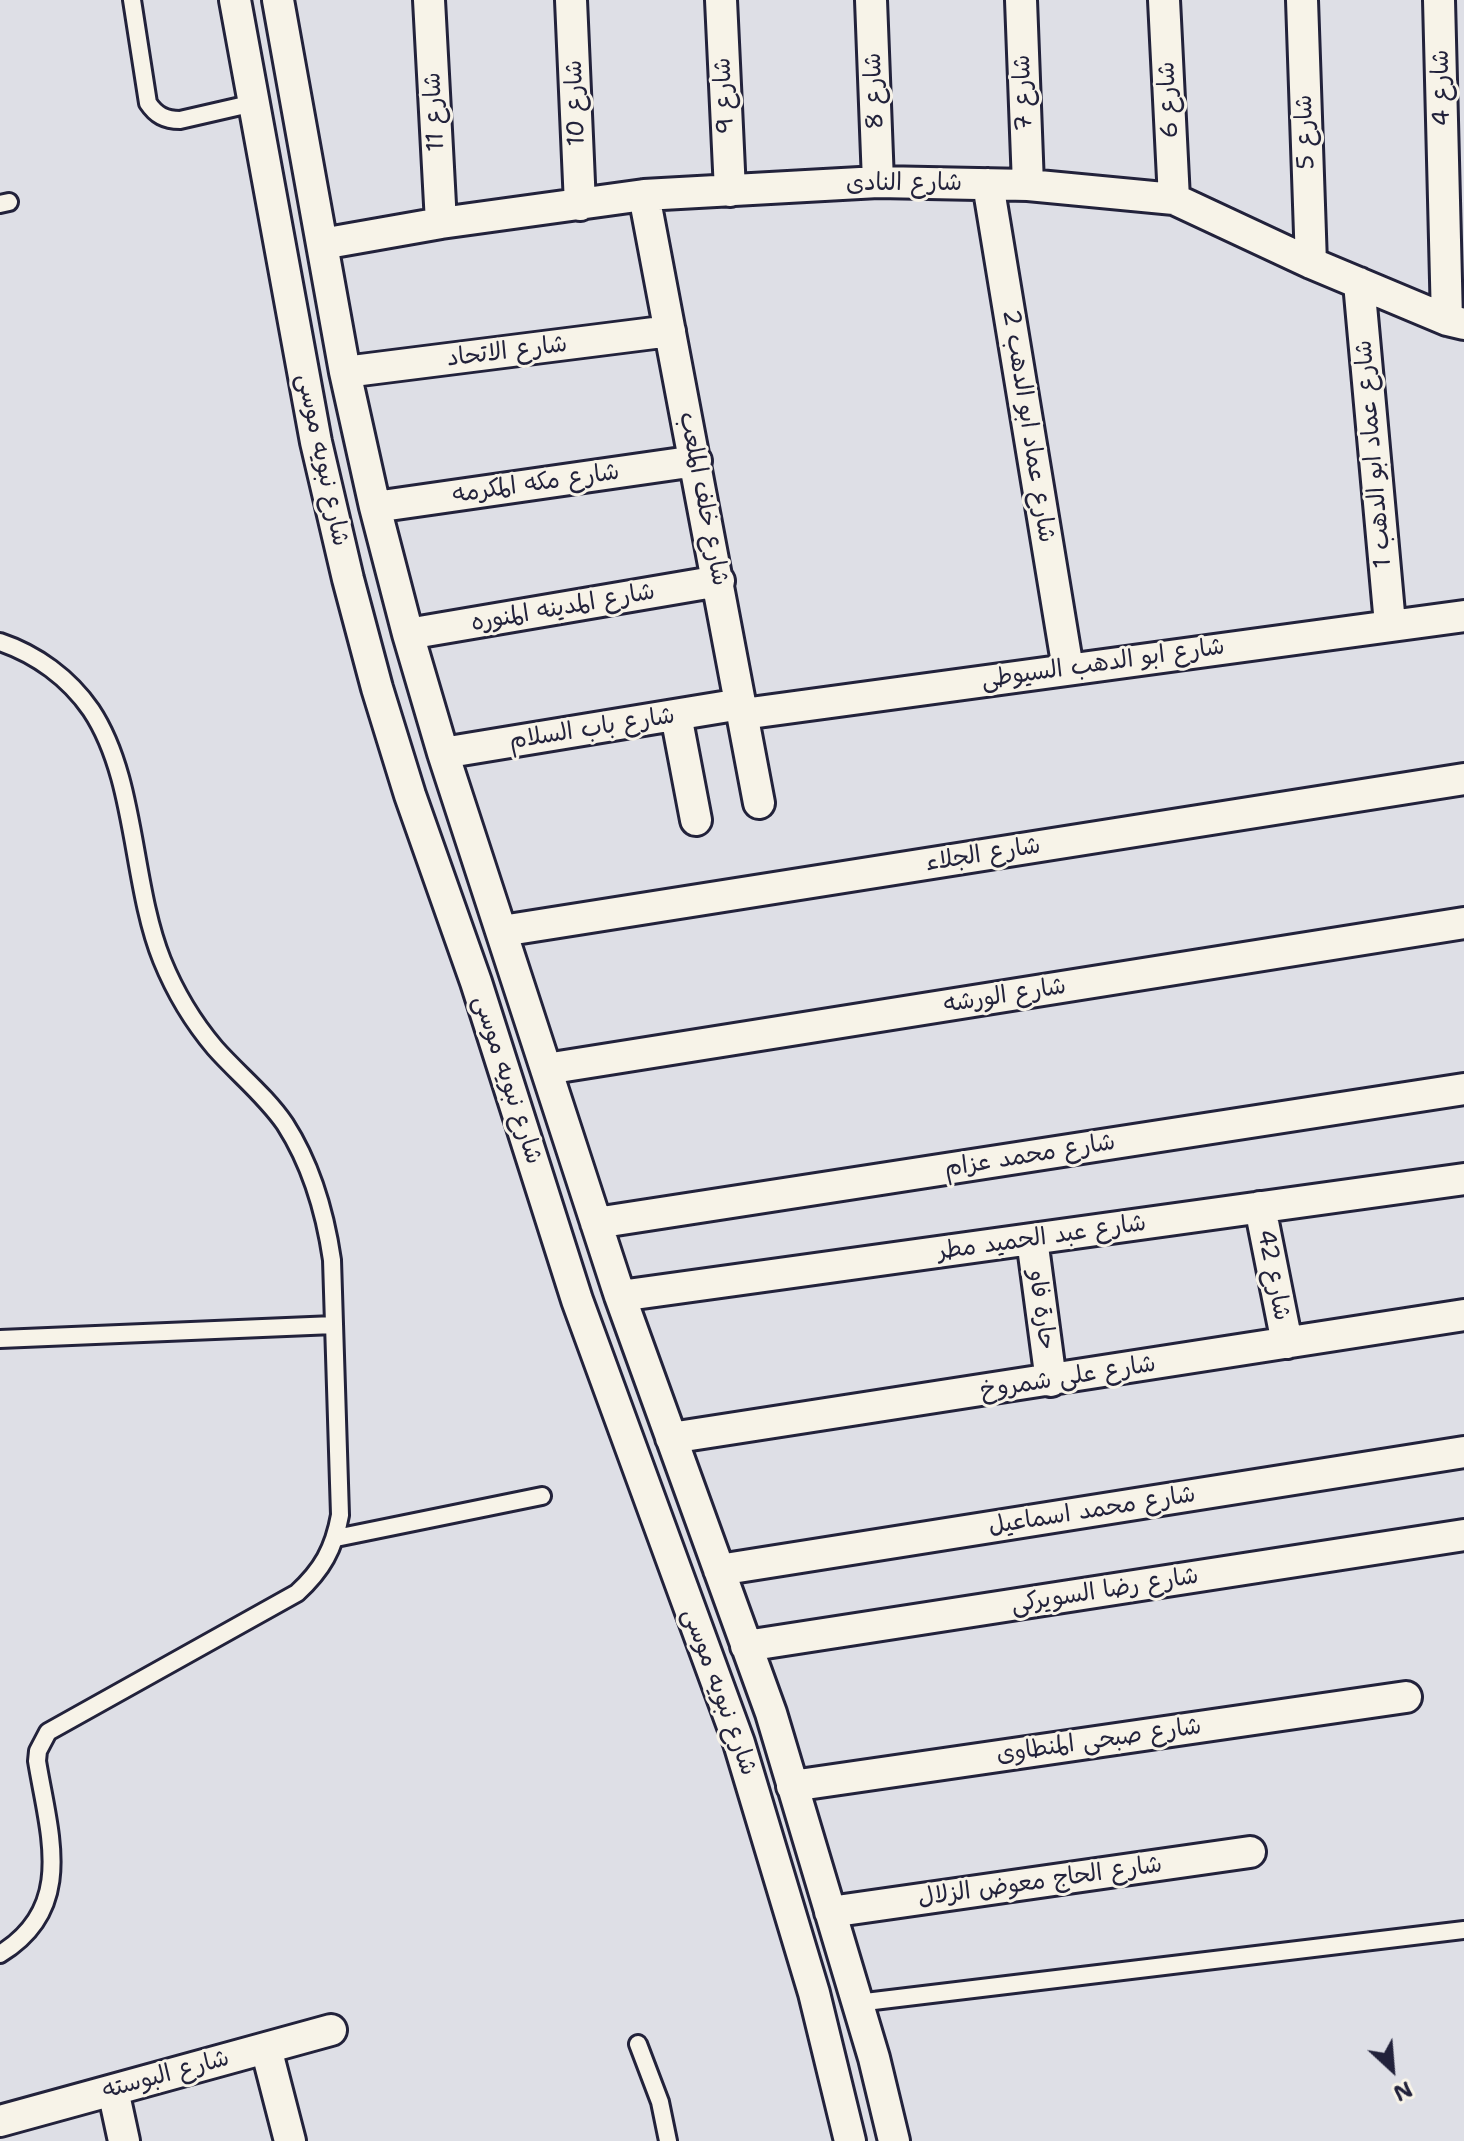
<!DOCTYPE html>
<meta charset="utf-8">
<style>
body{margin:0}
#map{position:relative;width:1464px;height:2141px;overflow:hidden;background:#dedfe6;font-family:"Shantell Sans",sans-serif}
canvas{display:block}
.north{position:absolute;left:1352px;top:2029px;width:80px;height:80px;-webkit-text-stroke:6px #f7f3e8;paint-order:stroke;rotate:154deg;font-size:22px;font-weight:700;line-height:32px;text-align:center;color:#22223b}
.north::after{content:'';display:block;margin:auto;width:28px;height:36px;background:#22223b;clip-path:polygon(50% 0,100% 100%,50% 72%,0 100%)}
</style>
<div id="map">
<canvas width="1464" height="2141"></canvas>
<div class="north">N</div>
</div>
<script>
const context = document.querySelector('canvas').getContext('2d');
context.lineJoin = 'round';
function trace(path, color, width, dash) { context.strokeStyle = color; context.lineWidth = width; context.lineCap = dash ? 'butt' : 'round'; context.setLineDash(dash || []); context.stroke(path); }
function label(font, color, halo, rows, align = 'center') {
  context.font = font + ' "Shantell Sans","Playpen Sans Arabic",sans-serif'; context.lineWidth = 6; context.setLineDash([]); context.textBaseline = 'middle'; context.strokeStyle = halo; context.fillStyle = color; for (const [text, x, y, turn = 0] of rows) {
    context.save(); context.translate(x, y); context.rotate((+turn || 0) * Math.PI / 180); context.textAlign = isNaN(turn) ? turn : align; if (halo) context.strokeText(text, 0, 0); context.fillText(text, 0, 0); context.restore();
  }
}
const service = new Path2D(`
 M132,0L148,103C156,115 165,120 180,120L254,103
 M0,204L9,202
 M0,642C36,654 69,678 91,710C137,779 131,883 162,960C175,992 193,1022 215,1048C238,1074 265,1095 285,1124C312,1166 325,1212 332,1260L340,1515C334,1549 322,1570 297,1593L48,1732L38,1751L37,1761C49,1834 76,1908 0,1954
 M0,1339L334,1325
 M336,1538L542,1496
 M857,2003L1464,1930
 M638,2044L660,2102L668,2141`);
const minor = new Path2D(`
 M235,0L316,442L348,579L377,688L410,795L476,982L577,1300L739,1743L814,1993L850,2141
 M278,0L345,372L375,507L408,634L443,753L620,1296L771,1713L874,2058L894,2141
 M429,0L441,223
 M571,0L580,205
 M721,0L730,191
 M871,0L878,182
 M1021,0L1028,185
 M1164,0L1174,199
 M1302,0L1311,263
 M1439,0L1447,320
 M988,184L1068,669
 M644,195L759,803
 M322,244L441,223L644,195L878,182L1028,185L1174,199L1311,263L1447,320L1464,324
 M1359,283L1390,624
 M345,372L670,331
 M375,507L696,461
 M408,634L719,581
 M743,714L1464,616
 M676,715L696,820
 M443,753L741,704
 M502,931L1464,779
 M546,1069L1464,923
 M1260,1207L1287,1343
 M596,1223L1464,1089
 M1032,1239L1051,1381
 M620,1296L1464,1179
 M671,1438L1464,1315
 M719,1570L1464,1452
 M746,1646L1464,1535
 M792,1786L1406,1697
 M830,1912L1250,1852
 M266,2048L290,2141
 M113,2090L124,2141
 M0,2121L331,2030`);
trace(service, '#22223b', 22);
trace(minor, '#22223b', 36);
trace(service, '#f7f3e8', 16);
trace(minor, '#f7f3e8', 30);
label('24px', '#22223b', '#f7f3e8', [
 ["شارع 4",1442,88,-91],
 ["شارع 8",875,91,-92],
 ["شارع 7",1024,93,-92],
 ["شارع 9",725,96,-93],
 ["شارع 6",1169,100,-93],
 ["شارع 10",576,103,-92],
 ["شارع 11",435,112,-93],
 ["شارع 5",1306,132,-92],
 ["شارع النادى",904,184],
 ["شارع الاتحاد",507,352,-7],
 ["شارع عماد ابو الدهب 2",1028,426,81],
 ["شارع عماد ابو الدهب 1",1374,454,-95],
 ["شارع نبويه موسى",322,460,78],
 ["شارع مكه المكرمه",536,484,-8],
 ["شارع خلف الملعب",703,499,79],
 ["شارع المدينه المنوره",563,608,-10],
 ["شارع ابو الدهب السيوطى",1103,664,-8],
 ["شارع باب السلام",592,729,-9],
 ["شارع الجلاء",983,855,-9],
 ["شارع الورشه",1005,996,-9],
 ["شارع نبويه موسى",507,1080,72],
 ["شارع محمد عزام",1030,1156,-9],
 ["شارع عبد الحميد مطر",1042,1238,-8],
 ["شارع 42",1273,1275,79],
 ["حارة فاو",1041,1310,82],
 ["شارع على شمروخ",1068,1378,-9],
 ["شارع محمد اسماعيل",1092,1511,-9],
 ["شارع رضا السويركى",1105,1591,-9],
 ["شارع نبويه موسى",719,1692,70],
 ["شارع صبحى المنطاوى",1099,1741,-8],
 ["شارع الحاج معوض الزلال",1040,1882,-8],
 ["شارع البوسته",166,2075,-15]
]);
</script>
